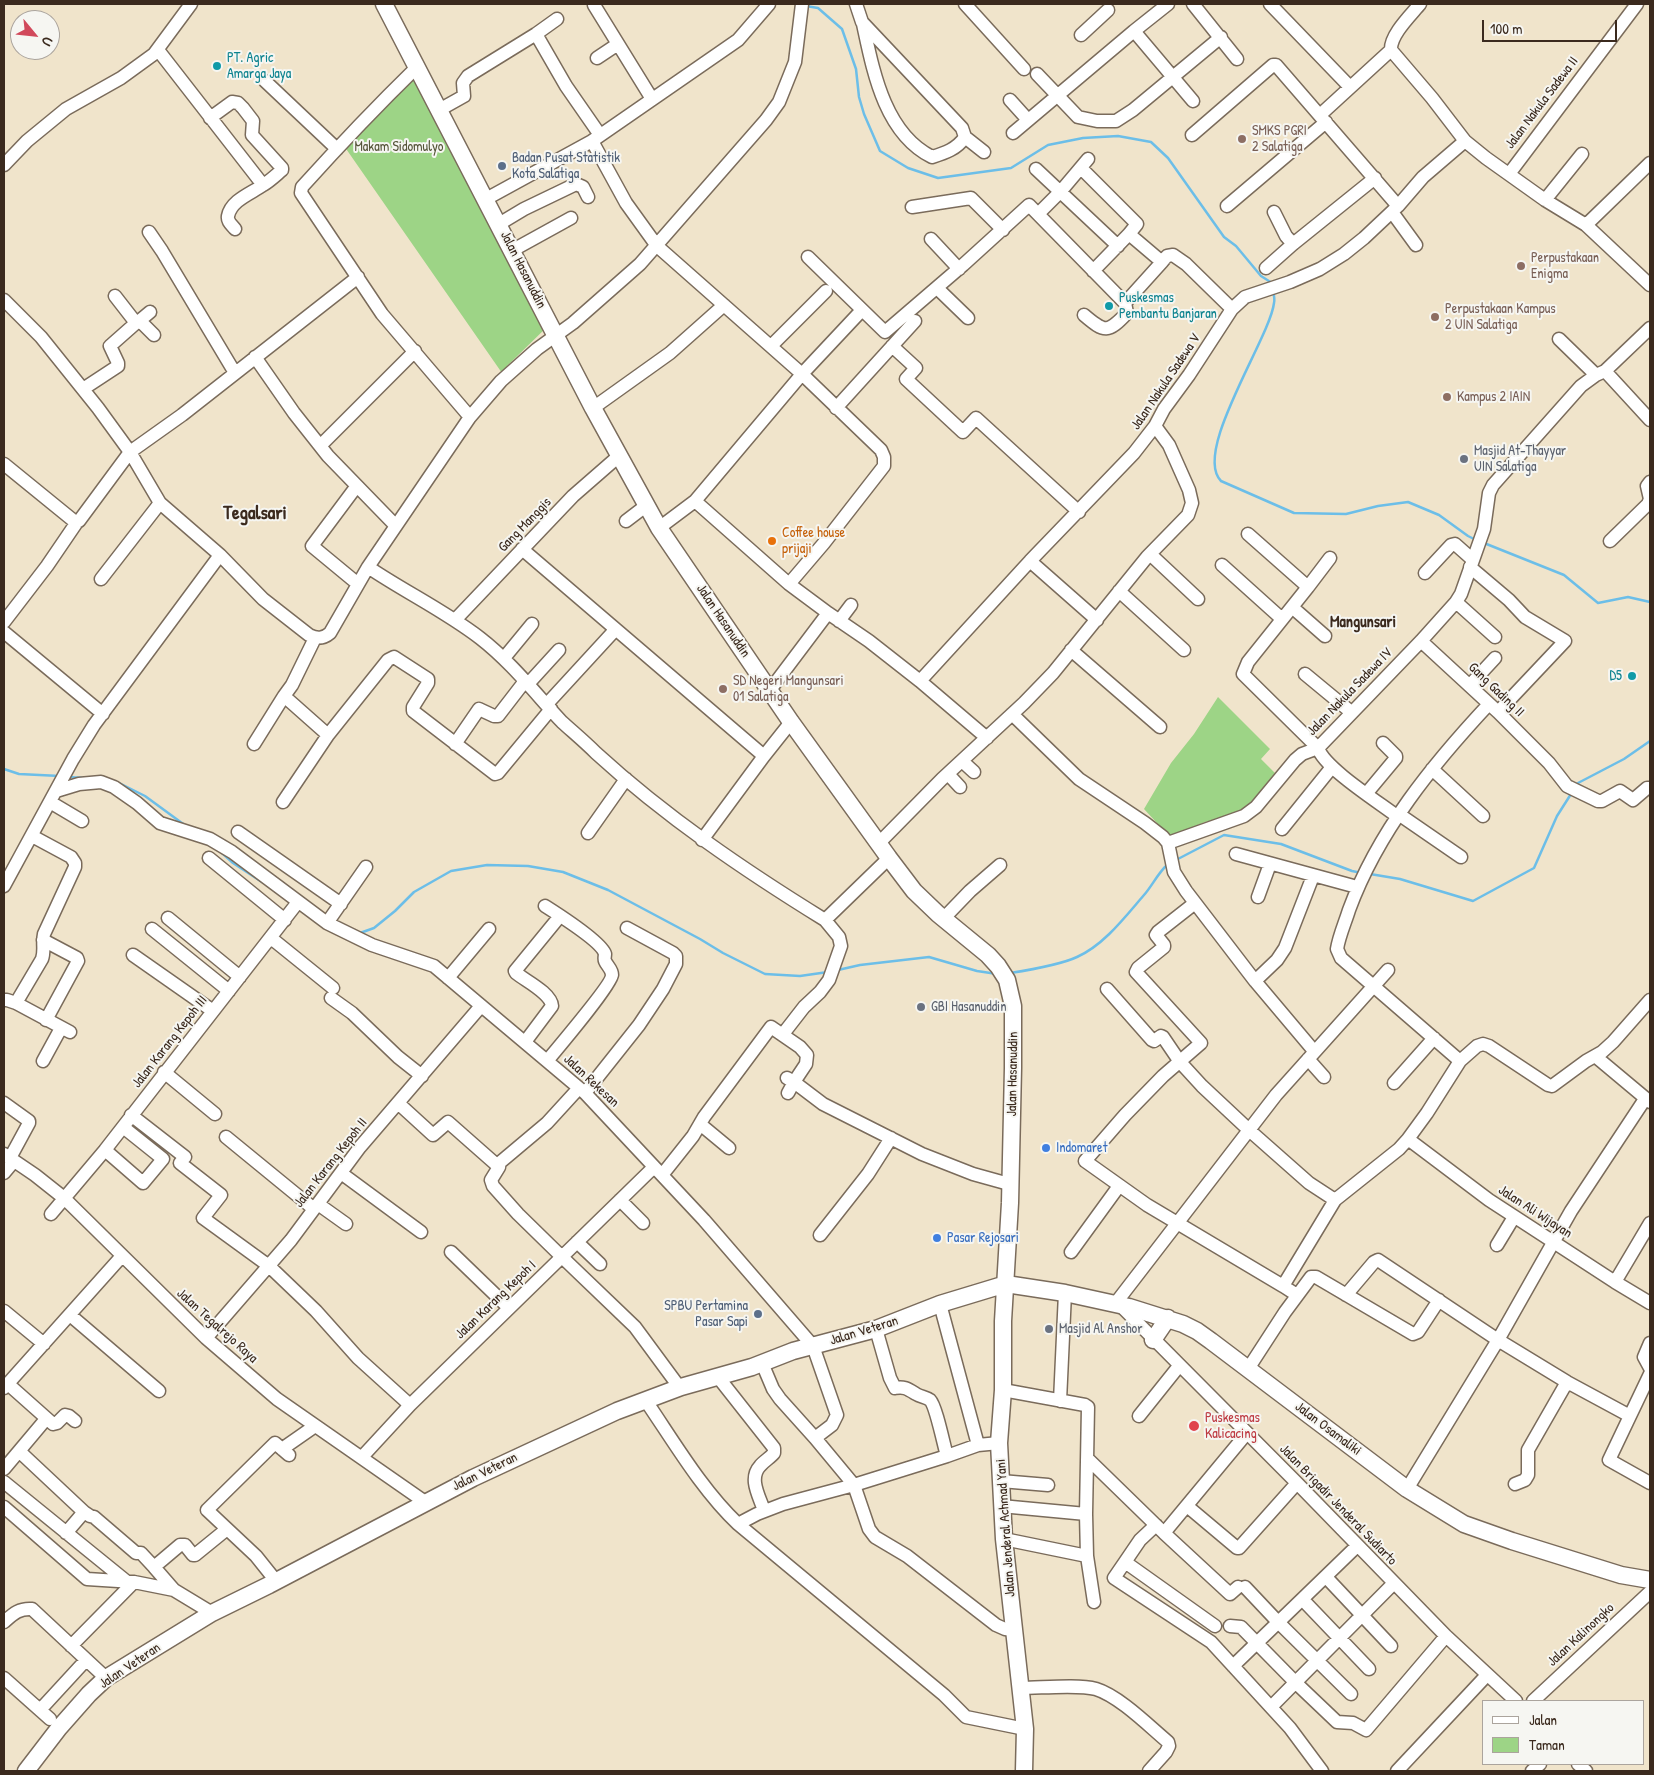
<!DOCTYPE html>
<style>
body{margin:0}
#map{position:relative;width:1654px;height:1775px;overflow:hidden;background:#f0e4cb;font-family:"Patrick Hand",sans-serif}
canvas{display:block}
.frame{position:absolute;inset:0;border:5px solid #3b2a1e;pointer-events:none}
.legend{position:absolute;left:1482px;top:1700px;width:162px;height:65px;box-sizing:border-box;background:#f6f6f2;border:1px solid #aba49d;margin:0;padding:6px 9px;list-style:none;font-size:15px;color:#3b2a1e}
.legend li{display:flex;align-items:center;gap:10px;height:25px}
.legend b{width:25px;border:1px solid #aba49d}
.north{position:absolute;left:10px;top:10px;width:50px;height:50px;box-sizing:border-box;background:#f6f6f2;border:1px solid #aba49d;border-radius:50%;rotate:118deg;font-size:14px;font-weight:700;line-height:20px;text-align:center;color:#3b2a1e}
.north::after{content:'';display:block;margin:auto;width:18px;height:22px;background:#d1495b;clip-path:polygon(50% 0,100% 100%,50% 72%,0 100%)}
.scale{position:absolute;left:1482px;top:20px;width:135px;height:22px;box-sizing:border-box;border:2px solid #3b2a1e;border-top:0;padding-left:6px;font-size:15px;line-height:18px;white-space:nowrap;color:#3b2a1e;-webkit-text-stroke:4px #f6f6f2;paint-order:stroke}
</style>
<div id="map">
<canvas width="1654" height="1775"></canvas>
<div class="frame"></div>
<ul class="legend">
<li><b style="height:6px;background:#fff"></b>Jalan</li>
<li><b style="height:14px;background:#9dd486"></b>Taman</li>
</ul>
<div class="north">U</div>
<div class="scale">100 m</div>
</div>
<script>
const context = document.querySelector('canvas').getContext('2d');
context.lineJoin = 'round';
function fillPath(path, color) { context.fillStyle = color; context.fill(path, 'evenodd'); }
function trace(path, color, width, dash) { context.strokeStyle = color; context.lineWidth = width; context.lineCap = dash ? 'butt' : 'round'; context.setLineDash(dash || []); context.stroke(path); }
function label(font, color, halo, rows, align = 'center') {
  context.font = font + ' "Patrick Hand",sans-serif'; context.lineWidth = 4; context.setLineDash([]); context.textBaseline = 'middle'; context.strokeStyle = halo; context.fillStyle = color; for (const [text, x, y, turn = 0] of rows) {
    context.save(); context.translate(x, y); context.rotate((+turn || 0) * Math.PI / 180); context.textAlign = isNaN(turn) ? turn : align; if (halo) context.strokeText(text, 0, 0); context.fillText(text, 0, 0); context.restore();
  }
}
fillPath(new Path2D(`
 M411,74L517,277L548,326L507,366L502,373L342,143Z
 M1218,697L1270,749L1261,759L1275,773L1247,808L1238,815L1205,822L1170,837L1144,809L1171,763L1194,734Z`), '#9dd486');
trace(new Path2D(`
 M806,6L818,8L842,29L856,69L859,97L864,114L880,151L908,168L938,178L1011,168L1048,145L1083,138L1118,136L1151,142L1168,158L1224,237L1236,246L1261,276L1272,283
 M1273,291C1274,295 1275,299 1274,303C1270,338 1192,452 1221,481L1294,513L1346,514L1378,506L1408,502L1439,515L1468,536L1476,540
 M1484,543L1564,575L1598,603L1628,597L1650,602
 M4,769L19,774L60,776
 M68,777L85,778
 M119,783L145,796L186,826
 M1575,787L1578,783L1624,759L1650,741
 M222,853L233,863L262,882
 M1176,860L1224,835L1281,844L1352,871L1362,873
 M1370,874L1400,879L1473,901L1534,868L1557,816L1571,794
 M360,933L374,928L395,911L414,892L451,871L487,865L528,866L563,872L608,890L700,939L723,953L765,974L800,976L828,972
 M838,970L860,965L929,957L977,971L997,974
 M1010,973C1029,970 1060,965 1077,957C1104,945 1125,917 1144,895C1152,886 1158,873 1167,865`), '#6cbee8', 2.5);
const minor = new Path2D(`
 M856,4L862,22L962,128L965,137L984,152
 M965,4L1024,69
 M1193,4L1237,59
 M1270,4L1350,87
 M594,5L652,99
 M863,24C873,70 884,133 932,157C945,153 957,149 965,137
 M1134,31L1193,101
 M536,34L566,86L600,135
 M1081,35L1108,10
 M158,50L263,185
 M1391,50L1432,98L1465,141L1486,158L1545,200L1586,225L1650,285
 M1391,50C1390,35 1411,15 1420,4
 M597,58L618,44
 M417,67C377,106 339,146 302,187L301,193L382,314L470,417
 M1037,74L1078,117L1097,121H1116L1133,110L1221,37
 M265,81L337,149
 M1010,100L1028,120
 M439,110L464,96L463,83L468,76L536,34L557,19
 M1320,115L1391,50
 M210,118L232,102L238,103L243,108L253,121L252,135L282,168V170C276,175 270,181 263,185C252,193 231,200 228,216C227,222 232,225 235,229
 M1013,133L1134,31L1168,4
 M1192,135L1273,65H1276L1398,206
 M592,141L738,40L769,4
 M4,165L27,141L66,109L121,78L154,54L191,4
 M1081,168L1137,224L1129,234L1093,271
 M1036,169L1118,246
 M1509,174L1637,4
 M486,199L592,141L626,203L657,246L802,374L695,501L789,584L828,613L770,690
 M1545,200L1582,154
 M1227,206L1326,122
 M912,207L971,198L1003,230
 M1274,212L1286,236L1293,244
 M1392,212L1416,245
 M1038,214L1061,191L1088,159
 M499,224L524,209L576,184L583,187L588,197
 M1586,225L1650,163
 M149,232L162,251L235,373
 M1129,234L1162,262
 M931,239L959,269
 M513,250L571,218
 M808,257L885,332L963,265L1029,205L1125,303
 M1266,268L1293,244L1375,178
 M937,288L968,318
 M115,296L136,323
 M4,300L41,337L98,408L130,452L160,503L220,555L263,599L309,635C317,639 323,639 330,633L368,567L470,417L501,381L537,349L573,323L640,264L766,120L779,102L795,62L802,4
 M1084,315C1105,333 1108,333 1127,313L1125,303L1162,262L1167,256L1173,255L1186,264L1232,309
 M138,322L150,312
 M1559,339L1596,375
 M771,346L826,291
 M892,346L916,368L906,379L963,432L976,418L1079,512
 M255,357L294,413L328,456L396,526
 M1605,371L1650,420
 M83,389L118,366V363L110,346L136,323L138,322L143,324L154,335
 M593,408L670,353L724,305
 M836,408L915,321
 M320,446L415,351
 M4,464L74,521H79L130,452L182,415L358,277
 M356,487L312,546L358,584
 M626,521L647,505
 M659,528L695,501
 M1248,534L1308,587L1248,662L1243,674L1318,748C1324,768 1380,803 1398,817
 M1610,541L1648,504L1650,499L1647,486L1650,482
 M522,549L764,756
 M1150,554L1198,599
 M1030,561L1097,620
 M1222,565L1282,619
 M368,567C405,592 445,611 480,638C511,662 535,693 562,722C573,732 585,742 596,753C666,817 744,870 825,920L839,937L841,946L829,980L820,992L804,1007L783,1034
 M1470,567L1509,600L1525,617L1565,641L1498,712
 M1425,573L1451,545L1455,544L1473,560
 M101,579L160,503
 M789,584L824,543L884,466V457L881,450L802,374L862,310
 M1308,587L1330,558
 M1119,591L1184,650
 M1456,602L1495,637
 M1292,607L1325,636
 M828,613L869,641L920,681L987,738
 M455,620L573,496L620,455
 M839,621L851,605
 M4,622L47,566L77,522
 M4,632L103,714
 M1421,641L1498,712L1549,763L1567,786L1598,801H1602L1620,791L1633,800L1647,788H1650
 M1071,650L1160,727
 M504,658L532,624
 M1305,674L1351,712
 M920,681L1030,561L1134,453L1155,426L1164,409L1189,375L1232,309L1245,297L1290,282L1320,269L1344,254L1364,238L1398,206L1423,177L1465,141
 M528,684L559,650
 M1470,685L1495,658
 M547,704L615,630
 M1012,714L1079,779L1145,823L1163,837L1168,843L1174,872L1186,891L1255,981L1314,1051
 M328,735L388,660L394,657L428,679V683L413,707V711L495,774L498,773L551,709
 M254,744L284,696
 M455,744L479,709L494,716H498L525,681
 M962,761L974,772
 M1432,769L1483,816
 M948,774L960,787
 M56,791L79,784L101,782L114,787L137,803L160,823L210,839L232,852L327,923L372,945L434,966L585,1093L704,1220L813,1346L837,1415L832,1425L815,1438
 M1366,794L1396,758V756L1383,743
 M50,802L82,821
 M283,802L328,735L284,696L292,685L315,638
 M1400,815L1461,857
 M1282,829L1332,767
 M238,832L341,904
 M588,833L626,779
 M702,840L764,756L791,722
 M1168,843L1244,816L1256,807L1295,760L1302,754L1318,748L1421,641L1456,602L1461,594L1484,529L1489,493L1493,485L1581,386L1596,375L1605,371L1650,328
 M878,844L942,779L1024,703L1053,673L1147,557L1188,515L1192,503L1189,490L1169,445L1155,426
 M1236,854L1357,887
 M209,858L285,920
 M4,886L73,759L94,725L220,555
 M1258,897L1270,864
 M1195,903L1158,932L1156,935L1164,945V947L1138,968L1136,972L1201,1043L1163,1076L1125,1115L1085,1161L1147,1205L1283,1286
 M545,906C556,913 602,942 605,954C605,956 604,959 605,961C607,966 612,969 612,975C612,984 557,1049 547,1061
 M168,918L240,977
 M944,918L970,891L1000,865
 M825,920L889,858
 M327,923L366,867
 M152,929L229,991
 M271,938L333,988
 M43,940L77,958L78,961L46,1020
 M133,955L213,1011
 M448,978L489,929
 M1255,981L1277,960L1285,948L1313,876
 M1107,989L1152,1040L1154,1041L1161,1036L1163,1037L1180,1062L1202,1086L1249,1130L1309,1183L1335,1200
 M331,998L352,1013L398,1057L422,1076
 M4,1000H7L16,1003L70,1032
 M16,1003L42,959C45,951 42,943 44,934L75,867V863L71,857L32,836
 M525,1042L552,1006C551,993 526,981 516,973L515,971L560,916
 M1595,1056L1650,1102
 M1308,1059L1324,1077
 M43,1061L61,1028
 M1460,1061L1341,958L1337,949C1339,936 1345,923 1349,910C1378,831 1433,764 1489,704
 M164,1072L215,1114
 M787,1078L794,1082L788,1093
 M1394,1083L1434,1038
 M585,1093L639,1025L663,989L676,964V956L673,953L627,928
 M4,1103L29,1121V1123L10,1158
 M398,1103L433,1135L448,1122L499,1167L491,1180L493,1186L518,1214L562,1257L635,1327L680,1388
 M131,1115L185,1157L180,1163L221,1195L203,1218L269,1266L316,1311L358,1358L410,1405
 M700,1124L729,1148
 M226,1137L314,1209
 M1408,1139L1489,1200L1615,1282L1650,1303
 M105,1150L143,1183L163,1159L123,1127
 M4,1154L35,1175L64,1198L206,1338L277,1399L425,1502
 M497,1165L547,1123L579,1088
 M4,1173L14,1161
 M341,1173L421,1232
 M662,1175L693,1136L704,1117L771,1027L800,1047L807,1055L806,1064L794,1082L823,1104L922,1154L973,1174L1009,1184
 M620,1200L643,1223
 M318,1204L346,1224
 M51,1214L105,1150L298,902
 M820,1235L868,1174L891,1138
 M577,1242L600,1264
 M1497,1245L1514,1217
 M451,1252L509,1308
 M1071,1252L1119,1186
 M1615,1282L1650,1223
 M1297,1295L1283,1286L1335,1200L1399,1149L1408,1139L1427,1113L1460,1061L1477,1046L1483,1044L1489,1046L1548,1085L1552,1086L1586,1061L1602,1052L1613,1042L1650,1000
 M1346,1295L1374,1262L1378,1260L1498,1340L1567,1382L1630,1416
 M940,1304L978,1445
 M1115,1304L1276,1095L1388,970
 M1120,1305L1297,1483L1446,1636L1516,1701
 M4,1311L44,1344
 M70,1315L159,1391
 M876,1329L890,1378L895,1388C904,1386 908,1389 916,1394C921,1397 926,1397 930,1400C936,1406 944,1446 947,1456
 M206,1338L291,1240L360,1147L481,1006
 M1650,1343L1644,1357L1650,1368
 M762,1363L773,1389L780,1399L815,1438L854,1485L869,1529L875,1537L907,1556L996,1625L1005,1629L1014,1630
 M1248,1369L1285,1312L1311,1277H1316L1413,1334L1418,1332L1439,1300
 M1650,1374L1609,1460L1650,1483
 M718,1377L774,1448V1453C770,1458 764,1461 760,1466C748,1479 760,1497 764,1511
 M8,1384L53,1424L57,1423L65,1415L69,1416L75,1421
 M4,1388L122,1256
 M1003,1390L1085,1405L1088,1407L1086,1514L1087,1556
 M646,1401C674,1442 702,1490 738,1524L944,1695L966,1717L1025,1729
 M1060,1401L1065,1293
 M1139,1416L1179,1366
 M282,1449L315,1426
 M20,1452L84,1512
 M362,1457L410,1405L654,1167
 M1088,1459L1164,1533L1230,1594L1238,1587
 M4,1469L46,1419
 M1001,1481L1048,1485
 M4,1482L126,1581
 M1515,1484L1525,1480L1528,1475V1450L1567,1382
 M1407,1489L1498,1340L1571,1211L1645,1099
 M1001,1506L1086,1514
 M1187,1506L1237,1548H1239L1297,1483
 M4,1507L87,1579L134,1582L174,1590
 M738,1524L757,1514L783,1504L854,1485L947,1456L978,1445L999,1443
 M1156,1525L1140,1540L1125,1562L1215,1626
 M66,1533L84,1512L90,1516L94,1517L136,1553H141L154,1567
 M1164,1533L1247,1433
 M1004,1539L1087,1556L1094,1602
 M1125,1562L1114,1578L1211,1642L1290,1728L1322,1771
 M1326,1577L1391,1646
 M276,1581L256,1556L207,1510L275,1443L289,1455
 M1245,1587L1278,1622L1351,1694
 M1303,1600L1369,1669
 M212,1613L174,1590L154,1567L180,1545H185L193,1555H195L227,1529
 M4,1622C13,1614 19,1608 32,1609L106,1678
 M1230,1626L1241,1627L1296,1683L1337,1722L1353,1723L1366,1730L1446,1636
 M71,1646L134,1582
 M1233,1666L1357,1546
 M4,1678L50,1719
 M1021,1688C1041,1688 1078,1684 1096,1689C1119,1696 1149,1726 1168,1742L1169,1746L1166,1752L1149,1771
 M1533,1701L1650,1592
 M1271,1707L1394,1583
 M40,1710L86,1660
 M1578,1764L1586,1771
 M1397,1771L1487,1675
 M1532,1771L1540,1764`);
const major = new Path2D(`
 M384,4L593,408L659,528L791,722L889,858L914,891L938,914L988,955L998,966L1007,980L1013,1006V1068L1010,1203L1003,1321V1390L999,1443L1004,1539L1025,1729L1024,1771
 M1153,1340L1168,1318
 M26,1771L59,1728L89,1694L106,1678L212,1613L269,1585L473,1478L617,1411L681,1387L752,1367L793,1351L876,1329L940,1304L1006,1284L1065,1293L1129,1307L1183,1324L1197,1331L1211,1341L1407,1489L1464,1524L1512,1541L1621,1575L1650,1580`);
trace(minor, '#7a6b5b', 15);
trace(major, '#7a6b5b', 19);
trace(minor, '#fff', 12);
trace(major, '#fff', 16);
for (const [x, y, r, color] of [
 [217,66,5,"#0f9aa8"],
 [1242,139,5,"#8d6e63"],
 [502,166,5,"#5c6f8a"],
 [1521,266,5,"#8d6e63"],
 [1109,306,5,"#0f9aa8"],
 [1435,317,5,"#8d6e63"],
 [1447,397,5,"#8d6e63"],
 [1464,459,5,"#6b7280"],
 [772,541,5,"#e8710a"],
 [1632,676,5,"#0f9aa8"],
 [723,689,5,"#8d6e63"],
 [921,1007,5,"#6b7280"],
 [1046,1148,5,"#3f7fe0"],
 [937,1238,5,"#3f7fe0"],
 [758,1314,5,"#5c6f8a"],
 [1049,1329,5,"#6b7280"],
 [1194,1426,6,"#e0444e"]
]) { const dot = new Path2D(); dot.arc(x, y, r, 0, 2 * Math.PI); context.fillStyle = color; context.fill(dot); trace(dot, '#f6f6f2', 2); }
label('14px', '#0d838f', '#f6f6f2', [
 ["PT. Agric",227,58],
 ["Amarga Jaya",227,74],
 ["Puskesmas",1119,298],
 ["Pembantu Banjaran",1119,314],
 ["D5",1622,676,"right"]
], 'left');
label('14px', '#3b2a1e', '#f6f6f2', [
 ["Jalan Nakula Sadewa II",1542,103,-53],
 ["Jalan Hasanuddin",523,270,63],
 ["Jalan Nakula Sadewa V",1166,382,-56],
 ["Gang Manggis",525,525,-46],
 ["Jalan Hasanuddin",723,621,56],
 ["Gang Gading II",1496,690,44],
 ["Jalan Nakula Sadewa IV",1350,692,-46],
 ["Jalan Karang Kepoh III",170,1042,-52],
 ["Jalan Hasanuddin",1013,1074,-89],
 ["Jalan Rekesan",591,1081,43],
 ["Jalan Karang Kepoh II",331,1163,-52],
 ["Jalan Ali Wijayan",1535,1212,33],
 ["Jalan Karang Kepoh I",496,1300,-44],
 ["Jalan Tegalrejo Raya",217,1326,42],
 ["Jalan Veteran",864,1331,-17],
 ["Jalan Osamaliki",1328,1429,37],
 ["Jalan Veteran",485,1472,-26],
 ["Jalan Brigadir Jenderal Sudiarto",1338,1505,46],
 ["Jalan Jenderal Achmad Yani",1006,1528,-94],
 ["Jalan Kalinongko",1581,1635,-43],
 ["Jalan Veteran",130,1666,-34]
]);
label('14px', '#785e54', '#f6f6f2', [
 ["SMKS PGRI",1252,131],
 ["2 Salatiga",1252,147],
 ["Perpustakaan",1531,258],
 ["Enigma",1531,274],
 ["Perpustakaan Kampus",1445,309],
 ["2 UIN Salatiga",1445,325],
 ["Kampus 2 IAIN",1457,397],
 ["SD Negeri Mangunsari",733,681],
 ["01 Salatiga",733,697]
], 'left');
label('14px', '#545438', '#f6f6f2', [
 ["Makam Sidomulyo",399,147]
]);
label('14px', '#4e5e75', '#f6f6f2', [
 ["Badan Pusat Statistik",512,158],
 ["Kota Salatiga",512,174],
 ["SPBU Pertamina",748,1306,"right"],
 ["Pasar Sapi",748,1322,"right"]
], 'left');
label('14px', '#5b616d', '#f6f6f2', [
 ["Masjid At-Thayyar",1474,451],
 ["UIN Salatiga",1474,467],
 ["GBI Hasanuddin",931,1007],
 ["Masjid Al Anshor",1059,1329]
], 'left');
label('14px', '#c56008', '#f6f6f2', [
 ["Coffee house",782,533],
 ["prijaji",782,549]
], 'left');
label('14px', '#366cbe', '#f6f6f2', [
 ["Indomaret",1056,1148],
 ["Pasar Rejosari",947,1238]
], 'left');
label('14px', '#be3a42', '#f6f6f2', [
 ["Puskesmas",1205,1418],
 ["Kalicacing",1205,1434]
], 'left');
label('bold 16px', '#3b2a1e', '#f6f6f2', [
 ["Mangunsari",1363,623]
]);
label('bold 19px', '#3b2a1e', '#f6f6f2', [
 ["Tegalsari",255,514]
]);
</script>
